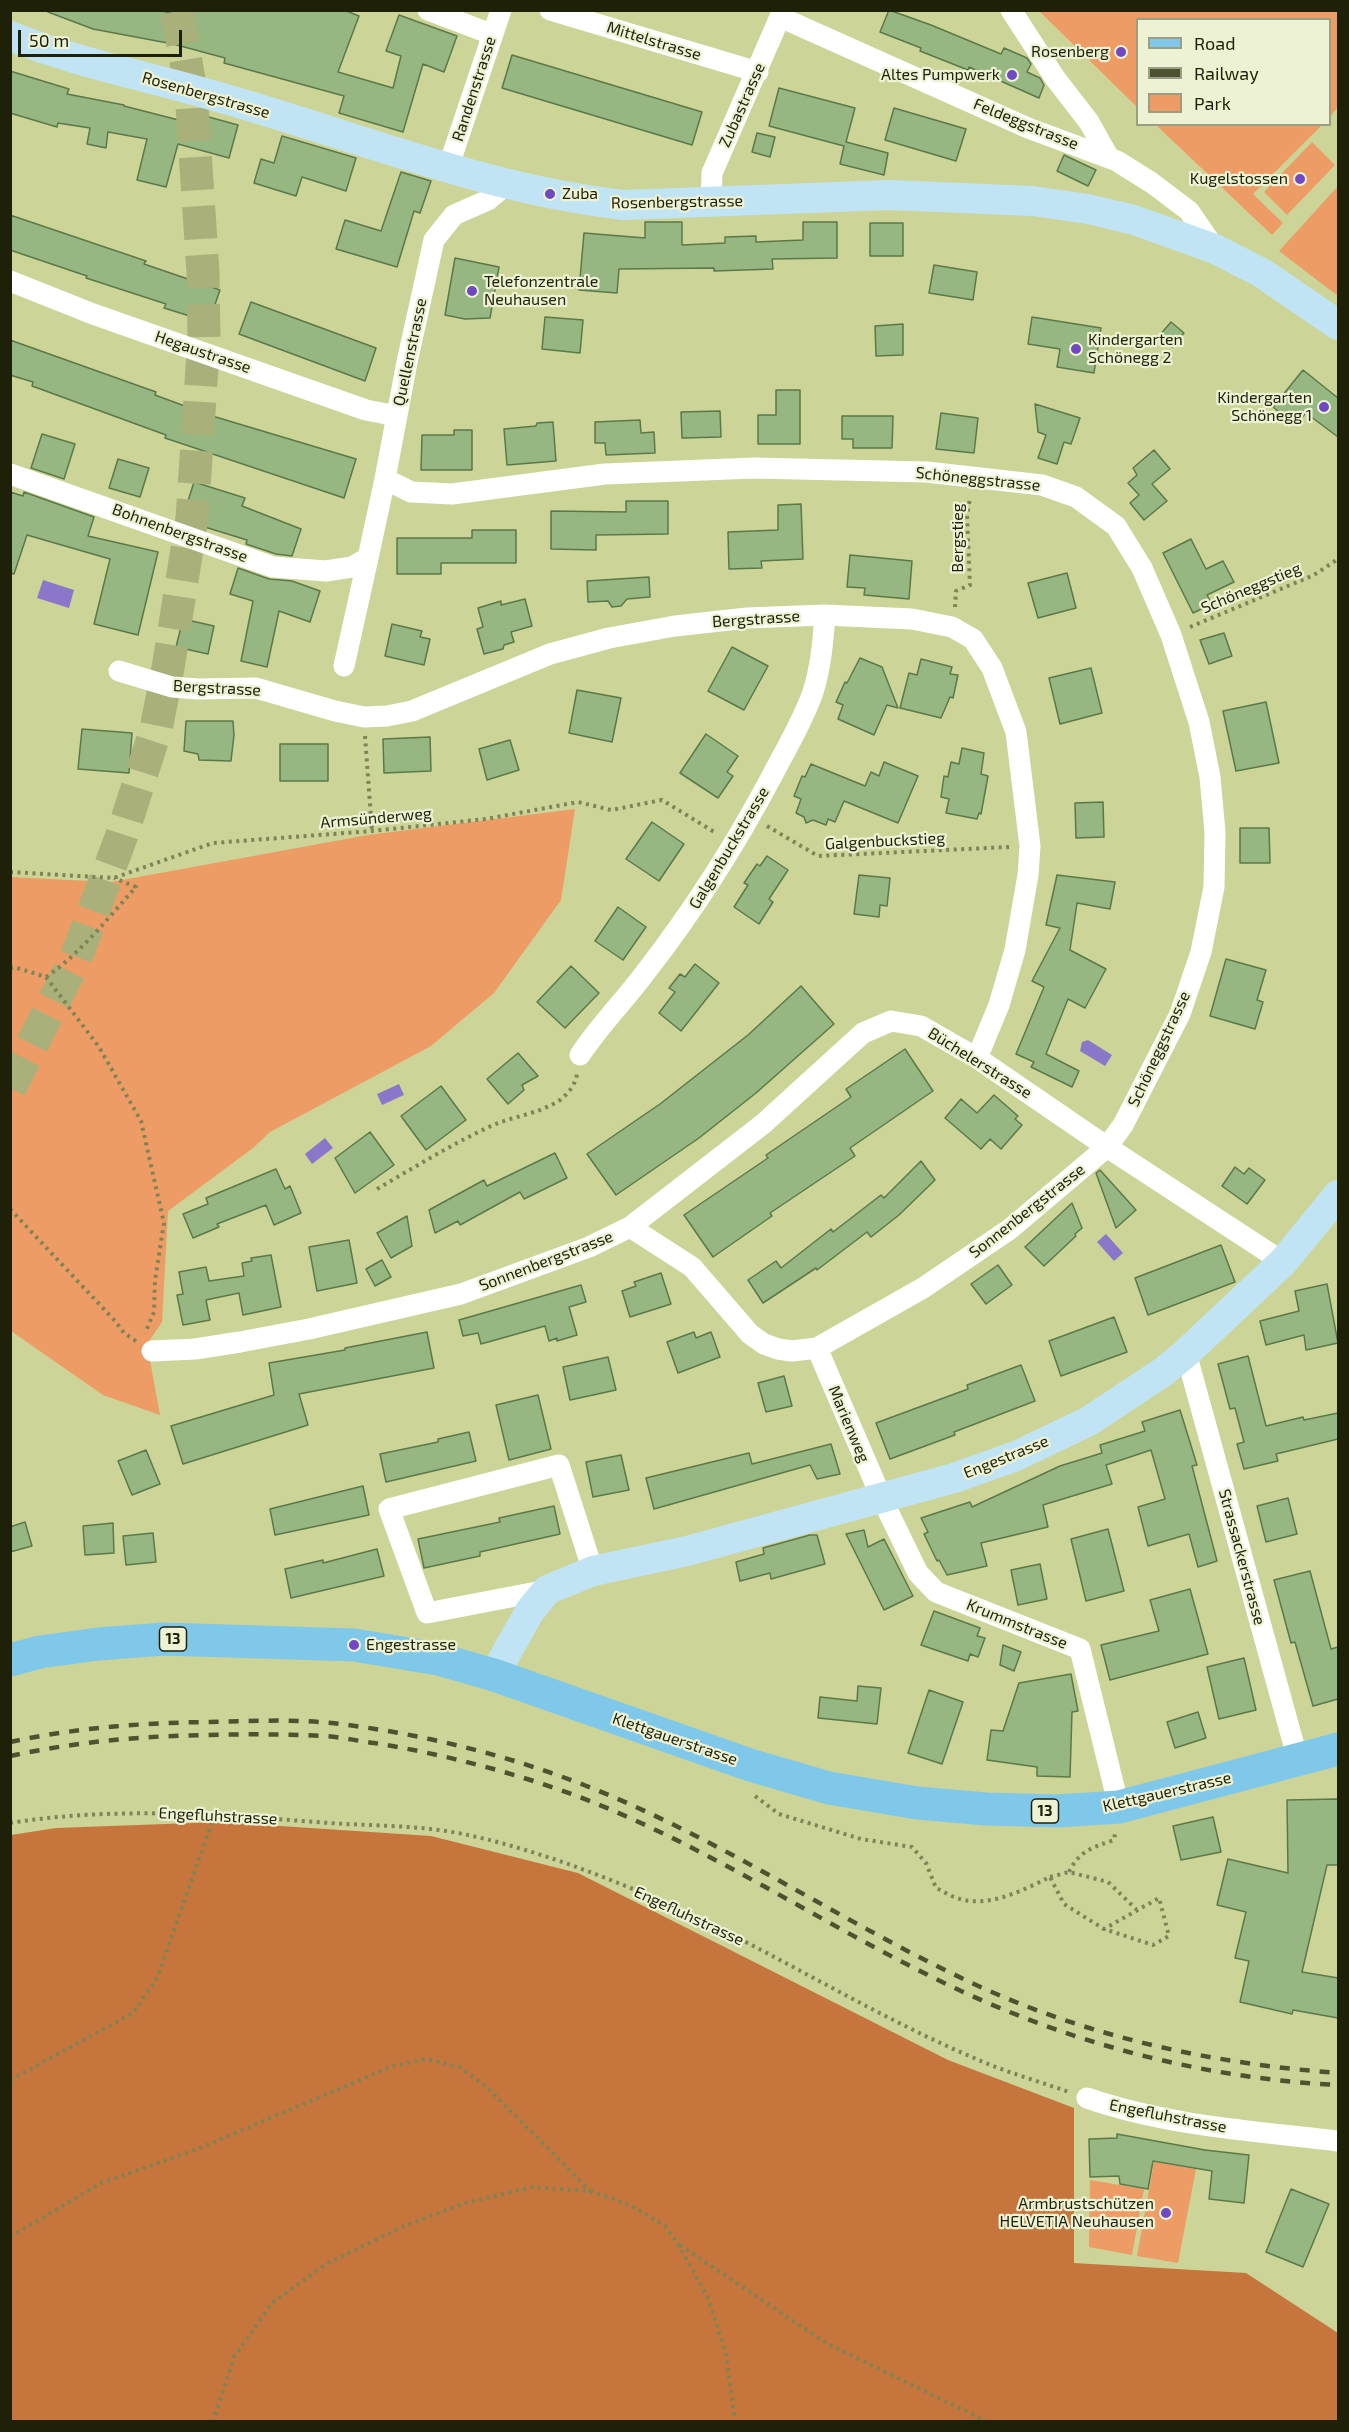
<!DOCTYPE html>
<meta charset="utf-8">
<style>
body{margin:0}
#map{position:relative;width:1349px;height:2432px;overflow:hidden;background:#cdd497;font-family:"Exo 2",sans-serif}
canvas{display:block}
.frame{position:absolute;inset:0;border:12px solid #1e2008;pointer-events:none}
.legend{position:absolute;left:1136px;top:18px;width:195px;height:108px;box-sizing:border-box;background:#eef2d4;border:2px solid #9b9e82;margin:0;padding:8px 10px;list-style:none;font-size:18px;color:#1e2008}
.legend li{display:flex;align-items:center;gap:12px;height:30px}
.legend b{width:30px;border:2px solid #9b9e82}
.scale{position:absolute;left:18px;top:30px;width:164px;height:27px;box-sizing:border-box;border:3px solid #1e2008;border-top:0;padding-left:8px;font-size:18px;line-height:21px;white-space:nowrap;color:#1e2008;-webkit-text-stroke:4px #eef2d4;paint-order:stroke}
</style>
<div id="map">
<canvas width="1349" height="2432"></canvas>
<div class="frame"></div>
<ul class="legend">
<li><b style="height:8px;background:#80c8ea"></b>Road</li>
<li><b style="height:8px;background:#4e522f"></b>Railway</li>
<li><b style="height:16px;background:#ed9c65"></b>Park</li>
</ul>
<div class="scale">50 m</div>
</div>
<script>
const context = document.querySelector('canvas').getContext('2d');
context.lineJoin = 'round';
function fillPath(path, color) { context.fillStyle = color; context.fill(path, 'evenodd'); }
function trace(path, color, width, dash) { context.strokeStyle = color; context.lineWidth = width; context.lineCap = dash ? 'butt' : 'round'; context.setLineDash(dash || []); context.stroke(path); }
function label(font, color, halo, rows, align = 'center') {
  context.font = font + ' "Exo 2",sans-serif'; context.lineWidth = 4.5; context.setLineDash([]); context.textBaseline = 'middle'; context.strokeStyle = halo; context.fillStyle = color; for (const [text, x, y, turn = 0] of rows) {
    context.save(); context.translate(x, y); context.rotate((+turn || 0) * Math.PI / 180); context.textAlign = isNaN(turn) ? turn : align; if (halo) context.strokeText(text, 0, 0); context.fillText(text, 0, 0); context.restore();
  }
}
fillPath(new Path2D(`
 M1039,11H1338V107L1330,117V20H1138L1137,107Z
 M1156,125H1322L1253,194L1283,223L1272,235Z
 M1312,142L1335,165L1287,215L1264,192Z
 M1338,186V296L1279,251Z
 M575,809L561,900L494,993L431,1046L270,1132L253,1148L168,1211L162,1322L147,1344L160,1415L103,1395L11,1331L10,877L111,882L368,835Z
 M1154,2162L1196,2169L1178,2263L1137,2256Z
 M1090,2180L1144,2189L1132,2255L1089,2247Z`), '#ed9c65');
fillPath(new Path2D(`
 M220,1822L431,1836L578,1873L948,2060L1074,2108V2263L1246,2273L1338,2333V2421H11V1835L56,1828Z`), '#c6763c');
fillPath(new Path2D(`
 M43,580L74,590L69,608L37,598Z
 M1088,1040L1112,1055L1105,1066L1080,1051L1082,1042Z
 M399,1084L404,1095L382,1105L377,1094Z
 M325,1138L333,1148L312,1164L305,1154Z
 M1106,1234L1123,1253L1114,1261L1097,1242Z`), '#8b77ca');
const building = new Path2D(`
 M49,10H157L185,16L186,10H344L359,16L338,72L393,88L401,56L386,51L399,15L457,36L444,72L423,64L403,132L339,113L344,96L224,63L225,58L173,44L93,29L48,12Z
 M889,10L931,25L1001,54L1004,48L1027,58L1031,64L1027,72L1040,78L1044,85L1039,98L969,67L968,70L920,51L921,48L880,32Z
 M512,55L702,112L692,145L502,88Z
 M10,71L69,89L67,94L124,105V106L202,126L205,116L238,125L229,158L178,144L166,187L137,180L147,139L108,132L106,148L87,144L90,128L58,123L57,127L10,113Z
 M779,88L855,108L846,142L888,153L884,175L840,164L844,146L769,126Z
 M894,108L966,129L956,161L885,140Z
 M757,133L775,137L770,157L752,152Z
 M282,136L356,158L346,191L302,177L296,196L254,183L261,159L274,163Z
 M1064,155L1096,170L1088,186L1057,171Z
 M401,172L431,181L420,213L414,211L397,267L336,249L345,220L381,231Z
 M10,215L146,261L144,264L220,290L209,322L164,308L166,304L86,278L87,276L10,250Z
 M645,222H682V245L725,243V237L756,236V242L803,240V222H837V258L772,259L773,269L714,271V268L619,269L617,293L579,290L584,233L645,238Z
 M870,223H903V256H870Z
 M455,258L499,267L490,318L465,319L445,315Z
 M934,265L977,272L973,300L929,293Z
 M251,302L376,348L365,381L239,334Z
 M545,317L583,320L580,353L542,349Z
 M1032,317L1101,328L1094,373L1057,367L1060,349L1028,344Z
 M1171,322L1184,333L1172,347L1159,336Z
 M903,324V355L876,356L875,326Z
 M10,340L156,392L155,395L209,415L356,459L344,498L165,438L166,435L32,386L33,382L10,375Z
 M1303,370L1338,398V437L1306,413L1295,425L1273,407Z
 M776,390H800V444H758V415H776Z
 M1035,404L1080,418L1071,444L1064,442L1057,464L1038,458L1046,435L1038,432Z
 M720,411L721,437L682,438L681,412Z
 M941,413L978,418L974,453L936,449Z
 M842,416H893L892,448H853V439H842Z
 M640,420L641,433L654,432L655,453L606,455L605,443H595V422Z
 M553,422L556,461L507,465L504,429L536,426L537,423Z
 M454,430H472V470H421L422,435H454Z
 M42,434L75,444L64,479L31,468Z
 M1154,450L1170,469L1152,484L1167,501L1144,520L1130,503L1139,495L1128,483L1137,475L1133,468Z
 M118,459L149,468L140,497L109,488Z
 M194,482L245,498L242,506L301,529L292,556L276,554L246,544L247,540L182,520Z
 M10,492L23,496L24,492L94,517L88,536L158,552L138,635L94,624L110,559L27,535L14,574L10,573Z
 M626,501H668V534L596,535V550L551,549V511L626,512Z
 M801,504L803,559L761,561L762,568L729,569L728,532L778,530V505Z
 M472,530H516V563H441V574H397V538H472Z
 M1191,539L1206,569L1223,561L1234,582L1207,595L1212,604L1193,613L1163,553Z
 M850,555L912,561L909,599L864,595L865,588L847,587Z
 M238,568L269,579L292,581L320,591L310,622L279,611L267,667L241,661L253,601L230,594Z
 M1067,573L1076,608L1038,618L1028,583Z
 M649,577L650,597L627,599L621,606L612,607L608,601L588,602L587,581Z
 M525,599L532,626L511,632L514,642L504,645L503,649L484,654L477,629L483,627L478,608L501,601V605Z
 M183,619L214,626L208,654L176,647Z
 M392,624L422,631L420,637L430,639L424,665L385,656Z
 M1224,633L1232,656L1209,664L1200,640Z
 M732,647L768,666L744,710L708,691Z
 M860,658L882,667L898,708L887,705L874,735L838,719L843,705L836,702L845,682L847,683Z
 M921,659L952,667L950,674L958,675L953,698L950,697L941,718L900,708L909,673L917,675Z
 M1091,668L1102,713L1060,724L1049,678Z
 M577,690L621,698L612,742L569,733Z
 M1266,702L1279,763L1236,771L1223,711Z
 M186,721H233L234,735L231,761L199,760L198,754L184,751Z
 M82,729L132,733L129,773L78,769Z
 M706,734L738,756L727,772L733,776L718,798L680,773Z
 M430,737L431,771L384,773L383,739Z
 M510,740L519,770L487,780L479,749Z
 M280,744H328V781H280Z
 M962,748L984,753L981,774L988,776L981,814L979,813L977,819L946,813L949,799L941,797L944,776L948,777L951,762L959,764Z
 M884,762L918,776L898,823L844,801L835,822L828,819L826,825L813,820L806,823L804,817L796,813L801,799L794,796L802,776L805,777L811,764L865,786L871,772L879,776Z
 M1103,802L1104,837L1076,838L1075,803Z
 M652,822L684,844L659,881L626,859Z
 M1240,828H1269L1270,863H1240Z
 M767,856L788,870L769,899L773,902L759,924L734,907L748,885L744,883L757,864L760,866Z
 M859,875L890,878L887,906L880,905L879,917L854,914Z
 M1057,875L1115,882L1110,909L1077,903L1070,950L1106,969L1085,1008L1068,999L1046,1054L1079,1071L1072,1087L1031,1067L1034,1062L1016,1054L1044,987L1032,981L1060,928L1046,925Z
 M618,907L646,927L623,960L595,941Z
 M1226,959L1266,970L1257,1000L1263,1002L1255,1029L1210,1016Z
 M695,964L719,983L681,1031L659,1013L675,992L669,988L680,974L685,977Z
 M571,966L599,993L565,1028L537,1002Z
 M801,986L834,1024L756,1093L699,1138L616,1195L587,1154L660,1104L748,1035Z
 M905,1049L933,1091L850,1148L855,1156L770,1213L772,1216L713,1257L684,1215L768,1158L766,1155L851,1097L846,1089Z
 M518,1053L538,1076L522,1085L524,1090L508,1104L487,1079Z
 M441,1086L466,1120L426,1150L401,1116Z
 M994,1095L1018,1116L1015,1119L1022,1125L1001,1149L990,1139L981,1149L945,1118L961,1099L977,1113Z
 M370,1132L394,1165L355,1193L335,1158Z
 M555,1153L567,1178L524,1199L520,1192L460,1225L458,1221L435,1233L429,1210L484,1180L487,1186Z
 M921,1161L935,1180L899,1215L871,1237L867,1232L817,1270L816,1268L763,1303L748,1280L776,1261L781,1268L831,1229L833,1232L881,1195L884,1198Z
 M1235,1167L1244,1174L1249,1168L1265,1180L1247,1204L1222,1186Z
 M276,1169L285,1189L290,1186L301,1213L274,1225L266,1205L217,1224L219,1227L193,1238L183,1214L208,1204L206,1198Z
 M1100,1170L1136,1210L1116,1228L1096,1173Z
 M1072,1203L1082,1228L1075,1234L1076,1236L1044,1266L1025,1247Z
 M407,1216L412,1246L391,1258L377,1233Z
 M349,1240L357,1283L317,1291L309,1247Z
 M1221,1245L1235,1282L1148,1315L1135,1278Z
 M271,1255L281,1307L243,1315L239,1293L206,1300L210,1320L183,1325L177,1295L183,1294L179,1272L206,1267L209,1281L244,1276L242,1263L252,1261L251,1258Z
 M382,1260L391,1277L375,1286L366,1269Z
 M998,1265L1012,1285L986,1304L971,1284Z
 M661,1273L671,1304L630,1317L622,1291L636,1286L634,1282Z
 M1327,1284L1338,1343L1306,1350L1304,1335L1266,1345L1260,1321L1299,1311L1295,1291Z
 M581,1285L586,1302L569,1307L577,1335L557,1341V1338L549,1341L545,1326L481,1344L478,1333L463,1336L459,1320Z
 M1114,1317L1127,1352L1061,1376L1049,1341Z
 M427,1332L434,1368L299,1394L308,1425L183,1464L171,1426L274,1395L269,1363L345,1350V1348Z
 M694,1332L696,1338L711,1332L720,1357L678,1373L667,1342Z
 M1248,1356L1266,1426L1303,1417L1304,1420L1338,1413V1439L1276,1454L1278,1461L1244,1469L1237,1444L1244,1442L1235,1408L1230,1409L1218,1364Z
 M608,1357L616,1390L570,1400L563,1367Z
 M1021,1365L1035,1401L954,1432L955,1435L890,1459L876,1423L968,1389L967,1385Z
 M784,1376L792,1406L766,1412L758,1383Z
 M538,1395L551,1449L509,1460L496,1405Z
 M1180,1410L1197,1465L1192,1466L1217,1561L1198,1567L1189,1534L1148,1546L1138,1507L1165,1499L1151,1450L1106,1465L1112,1484L1043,1505L1048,1527L981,1543L987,1566L947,1575L939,1560L937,1561L924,1534L928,1532L921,1518L970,1502L972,1507L1060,1466L1102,1453L1100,1445L1145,1431L1142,1422Z
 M469,1432L476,1461L386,1482L380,1454L438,1442V1439Z
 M831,1444L840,1474L817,1479L810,1465L654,1509L646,1478L749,1453L752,1464Z
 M146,1450L160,1484L132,1495L118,1461Z
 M621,1455L629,1490L593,1497L586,1462Z
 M363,1486L369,1515L275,1535L270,1509Z
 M1288,1498L1297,1534L1266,1542L1257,1506Z
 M554,1506L560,1534L480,1552V1556L424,1568L418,1539L500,1522L499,1518Z
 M25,1522L32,1546L10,1552V1527Z
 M113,1523L114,1553L85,1555L83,1526Z
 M1108,1529L1124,1591L1086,1601L1071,1539Z
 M864,1530L868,1547L884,1539L913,1596L884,1610L846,1534Z
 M153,1533L156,1562L126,1565L123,1536Z
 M810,1535H817L825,1564L771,1579L770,1573L740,1581L736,1562L764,1554L763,1548Z
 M377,1549L384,1576L291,1598L285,1569L323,1560V1563Z
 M1040,1564L1047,1599L1018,1605L1011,1570Z
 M1310,1571L1331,1649L1338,1647V1699L1313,1706L1295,1642L1291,1643L1274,1580Z
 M1190,1589L1208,1654L1110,1680L1101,1645L1159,1631L1150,1600Z
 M934,1611L980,1628L977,1636L985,1638L978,1657L970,1654L968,1661L921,1645Z
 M1003,1645L1021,1652L1014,1671L1000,1665Z
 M1244,1658L1256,1710L1219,1719L1207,1667Z
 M1071,1674L1078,1711L1072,1712L1070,1777L1037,1776V1767L987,1760L991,1730L1003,1731L1019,1683Z
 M858,1686L881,1688L877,1724L818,1718L820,1697L857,1701Z
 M929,1690L963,1702L942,1764L908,1753Z
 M1198,1712L1206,1738L1175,1748L1167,1722Z
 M1338,1799V1865H1327L1302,1972L1338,1978V2018L1293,2010L1292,2014L1240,2002L1249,1961L1235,1958L1246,1912L1217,1905L1228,1859L1288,1873L1287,1800Z
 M1213,1817L1221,1852L1181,1860L1173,1826Z
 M1117,2134L1205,2150L1249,2155L1244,2203L1209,2199L1212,2171L1153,2161L1148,2189L1120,2184L1119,2176L1090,2177L1089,2139L1117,2138Z
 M1291,2189L1329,2204L1303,2267L1266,2252Z`);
fillPath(building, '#96b682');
trace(building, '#5b7948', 1.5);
trace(new Path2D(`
 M10,1088L76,958L122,835L156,729L168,668L192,518L204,338L203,272L191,91L177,10`), '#aab07a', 33, [33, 16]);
trace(new Path2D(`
 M955,607L956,591L970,585L967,516L970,498
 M1190,627L1314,575L1338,559
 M365,736L372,831
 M767,826L818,856L1009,847
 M10,872L114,878L213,843L372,831L486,819L578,802L611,810L662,800L716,833
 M10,968L14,967L46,977L99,1047L141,1121L164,1223L155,1280L154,1312L145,1333
 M46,977C81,953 108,918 136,887L114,878
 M377,1189C415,1167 452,1144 491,1126C513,1116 539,1114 560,1100C569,1093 575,1085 577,1074
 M10,1209L116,1322L124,1333L136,1341
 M755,1796L779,1814L861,1839L912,1847L926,1863L936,1888C943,1891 950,1896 957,1898C988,1909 1023,1890 1050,1877L1064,1904L1104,1929L1153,1945L1169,1936L1159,1898L1104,1929
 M10,1823C117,1806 222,1815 329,1823C373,1826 419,1825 463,1834C522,1846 582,1868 638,1891C754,1939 859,2009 974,2058C1005,2072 1038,2081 1069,2092
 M1069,1872C1079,1851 1093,1847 1114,1840L1115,1834
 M1050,1877L1069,1872L1108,1882L1136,1909
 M10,2080L133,2013L157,1978L215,1814
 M10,2237L101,2183L195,2150L393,2066L427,2059L459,2067L487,2087L590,2191
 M680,2245L826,2343L988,2422
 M213,2422L234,2357L272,2303L326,2264L402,2227L462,2204L532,2187L590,2191L630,2205L665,2226L678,2244L708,2298L726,2354L735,2422`), '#7f8457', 4, [3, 4.5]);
trace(new Path2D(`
 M428,10L491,34
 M550,10L758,72
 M1011,10L1055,78L1089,122L1108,156
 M780,17L1028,128L1117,161L1152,183L1189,211L1215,249
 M448,168L501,10
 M711,202L712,173L783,10
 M10,281L93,314L366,410L397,416
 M10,474L273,567L326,571L352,567L368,558L385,479L407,362L434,240L454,215L488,200L508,183
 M385,479L411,492L452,494L605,474L754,468L927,472L1042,485L1076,497L1116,526L1142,568L1171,635L1199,722L1210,777L1215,832L1214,887L1201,952L1180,1014L1123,1125L1107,1147L1010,1229L923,1288L817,1348L792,1351L778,1349L764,1344L750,1334L692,1267L630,1227
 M344,666L368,558
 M119,671L172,687L198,689L256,688L335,711L364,717L387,716L412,711L550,654L609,638L675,626L747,618L825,615L912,619L952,627L973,639L992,668L1016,732L1030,846L1028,875L1015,950L999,1005L977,1058
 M580,1055C600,1025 624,1001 645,973C694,910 736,844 773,774C787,747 803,721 813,692C821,667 823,641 825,615
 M817,1348L882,1499L918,1573L936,1592L1080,1649L1119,1807
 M152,1351L195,1349L240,1342L309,1329L461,1294L589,1247L630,1227L763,1124L863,1033L891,1021L921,1026L977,1058L1107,1147L1283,1262
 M1186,1353L1298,1760
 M547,1590L427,1613L389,1509L559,1465L593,1571
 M1087,2098C1168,2126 1254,2131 1338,2141`), '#fff', 21);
trace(new Path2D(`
 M10,36C77,63 147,76 215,96C351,134 482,189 623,205L890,195L1033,201L1088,209L1134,220L1215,249L1262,273L1338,325
 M494,1675L530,1611L547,1590L593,1571L687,1551L954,1478L1016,1456L1089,1421L1163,1372L1186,1353L1283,1262L1338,1195`), '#c0e4f4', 30);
trace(new Path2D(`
 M10,1660L40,1652L98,1644L164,1639L354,1645L438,1659L494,1675L750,1765L829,1788L917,1803L986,1809L1057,1811L1119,1807L1338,1749`), '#80c8ea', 33);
trace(new Path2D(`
 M10,1742C75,1728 140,1723 206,1722C248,1721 291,1719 332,1723C418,1733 504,1754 584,1785C725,1840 848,1927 985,1989C1097,2039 1216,2064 1338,2073
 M10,1756C75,1742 140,1736 206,1735C246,1734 285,1734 325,1736C341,1737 358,1741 374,1743C443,1754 512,1772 577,1796C703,1844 814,1919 934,1978C1061,2041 1197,2078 1338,2085`), '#4e522f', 4.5, [10, 10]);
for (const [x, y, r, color] of [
 [1121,52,6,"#7049c2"],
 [1012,75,6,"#7049c2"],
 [1300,179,6,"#7049c2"],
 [550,194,6,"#7049c2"],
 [472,291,6,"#7049c2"],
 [1076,349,6,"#7049c2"],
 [1324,407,6,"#7049c2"],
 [354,1645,6,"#7049c2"],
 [1166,2213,6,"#7049c2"]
]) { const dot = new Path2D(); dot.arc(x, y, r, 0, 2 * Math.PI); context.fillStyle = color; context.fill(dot); trace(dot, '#eef2d4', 2); }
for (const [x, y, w] of [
 [173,1639,27],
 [1045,1811,27]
]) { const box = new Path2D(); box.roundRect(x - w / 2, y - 12, w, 24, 4.5); context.fillStyle = '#eef2d4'; context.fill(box); trace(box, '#1e2008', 1.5); }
label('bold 15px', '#1e2008', null, [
 ["13",173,1639],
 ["13",1045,1811]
]);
label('16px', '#1e2008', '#eef2d4', [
 ["Mittelstrasse",654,41,17],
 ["Randenstrasse",474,89,-72],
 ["Rosenbergstrasse",206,95,16],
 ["Zubastrasse",742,105,-66],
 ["Feldeggstrasse",1026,124,22],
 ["Rosenbergstrasse",677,202,-1],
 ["Hegaustrasse",203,352,19],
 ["Quellenstrasse",410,352,-78],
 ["Schöneggstrasse",978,479,6],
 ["Bohnenbergstrasse",180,533,20],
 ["Bergstieg",958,538,-90],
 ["Schöneggstieg",1251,588,-23],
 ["Bergstrasse",756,619,-4],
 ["Bergstrasse",217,688,3],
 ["Armsünderweg",376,818,-5],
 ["Galgenbuckstieg",885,841,-3],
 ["Galgenbuckstrasse",729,848,-59],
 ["Schöneggstrasse",1159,1049,-65],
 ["Büchelerstrasse",980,1063,32],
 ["Sonnenbergstrasse",1027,1211,-38],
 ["Sonnenbergstrasse",546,1261,-21],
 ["Marienweg",849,1424,67],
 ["Engestrasse",1006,1457,-22],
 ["Strassackerstrasse",1242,1557,75],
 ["Krummstrasse",1017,1624,22],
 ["Klettgauerstrasse",675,1739,19],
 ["Klettgauerstrasse",1167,1792,-13],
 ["Engefluhstrasse",218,1816,3],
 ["Engefluhstrasse",689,1916,25],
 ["Engefluhstrasse",1168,2116,11]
]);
label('16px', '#1e2008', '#eef2d4', [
 ["Rosenberg",1109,52],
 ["Altes Pumpwerk",1000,75],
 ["Kugelstossen",1288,179],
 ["Zuba",562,194,"left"],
 ["Telefonzentrale",484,282,"left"],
 ["Neuhausen",484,300,"left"],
 ["Kindergarten",1088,340,"left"],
 ["Schönegg 2",1088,358,"left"],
 ["Kindergarten",1312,398],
 ["Schönegg 1",1312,416],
 ["Engestrasse",366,1645,"left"],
 ["Armbrustschützen",1154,2204],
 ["HELVETIA Neuhausen",1154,2222]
], 'right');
</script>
